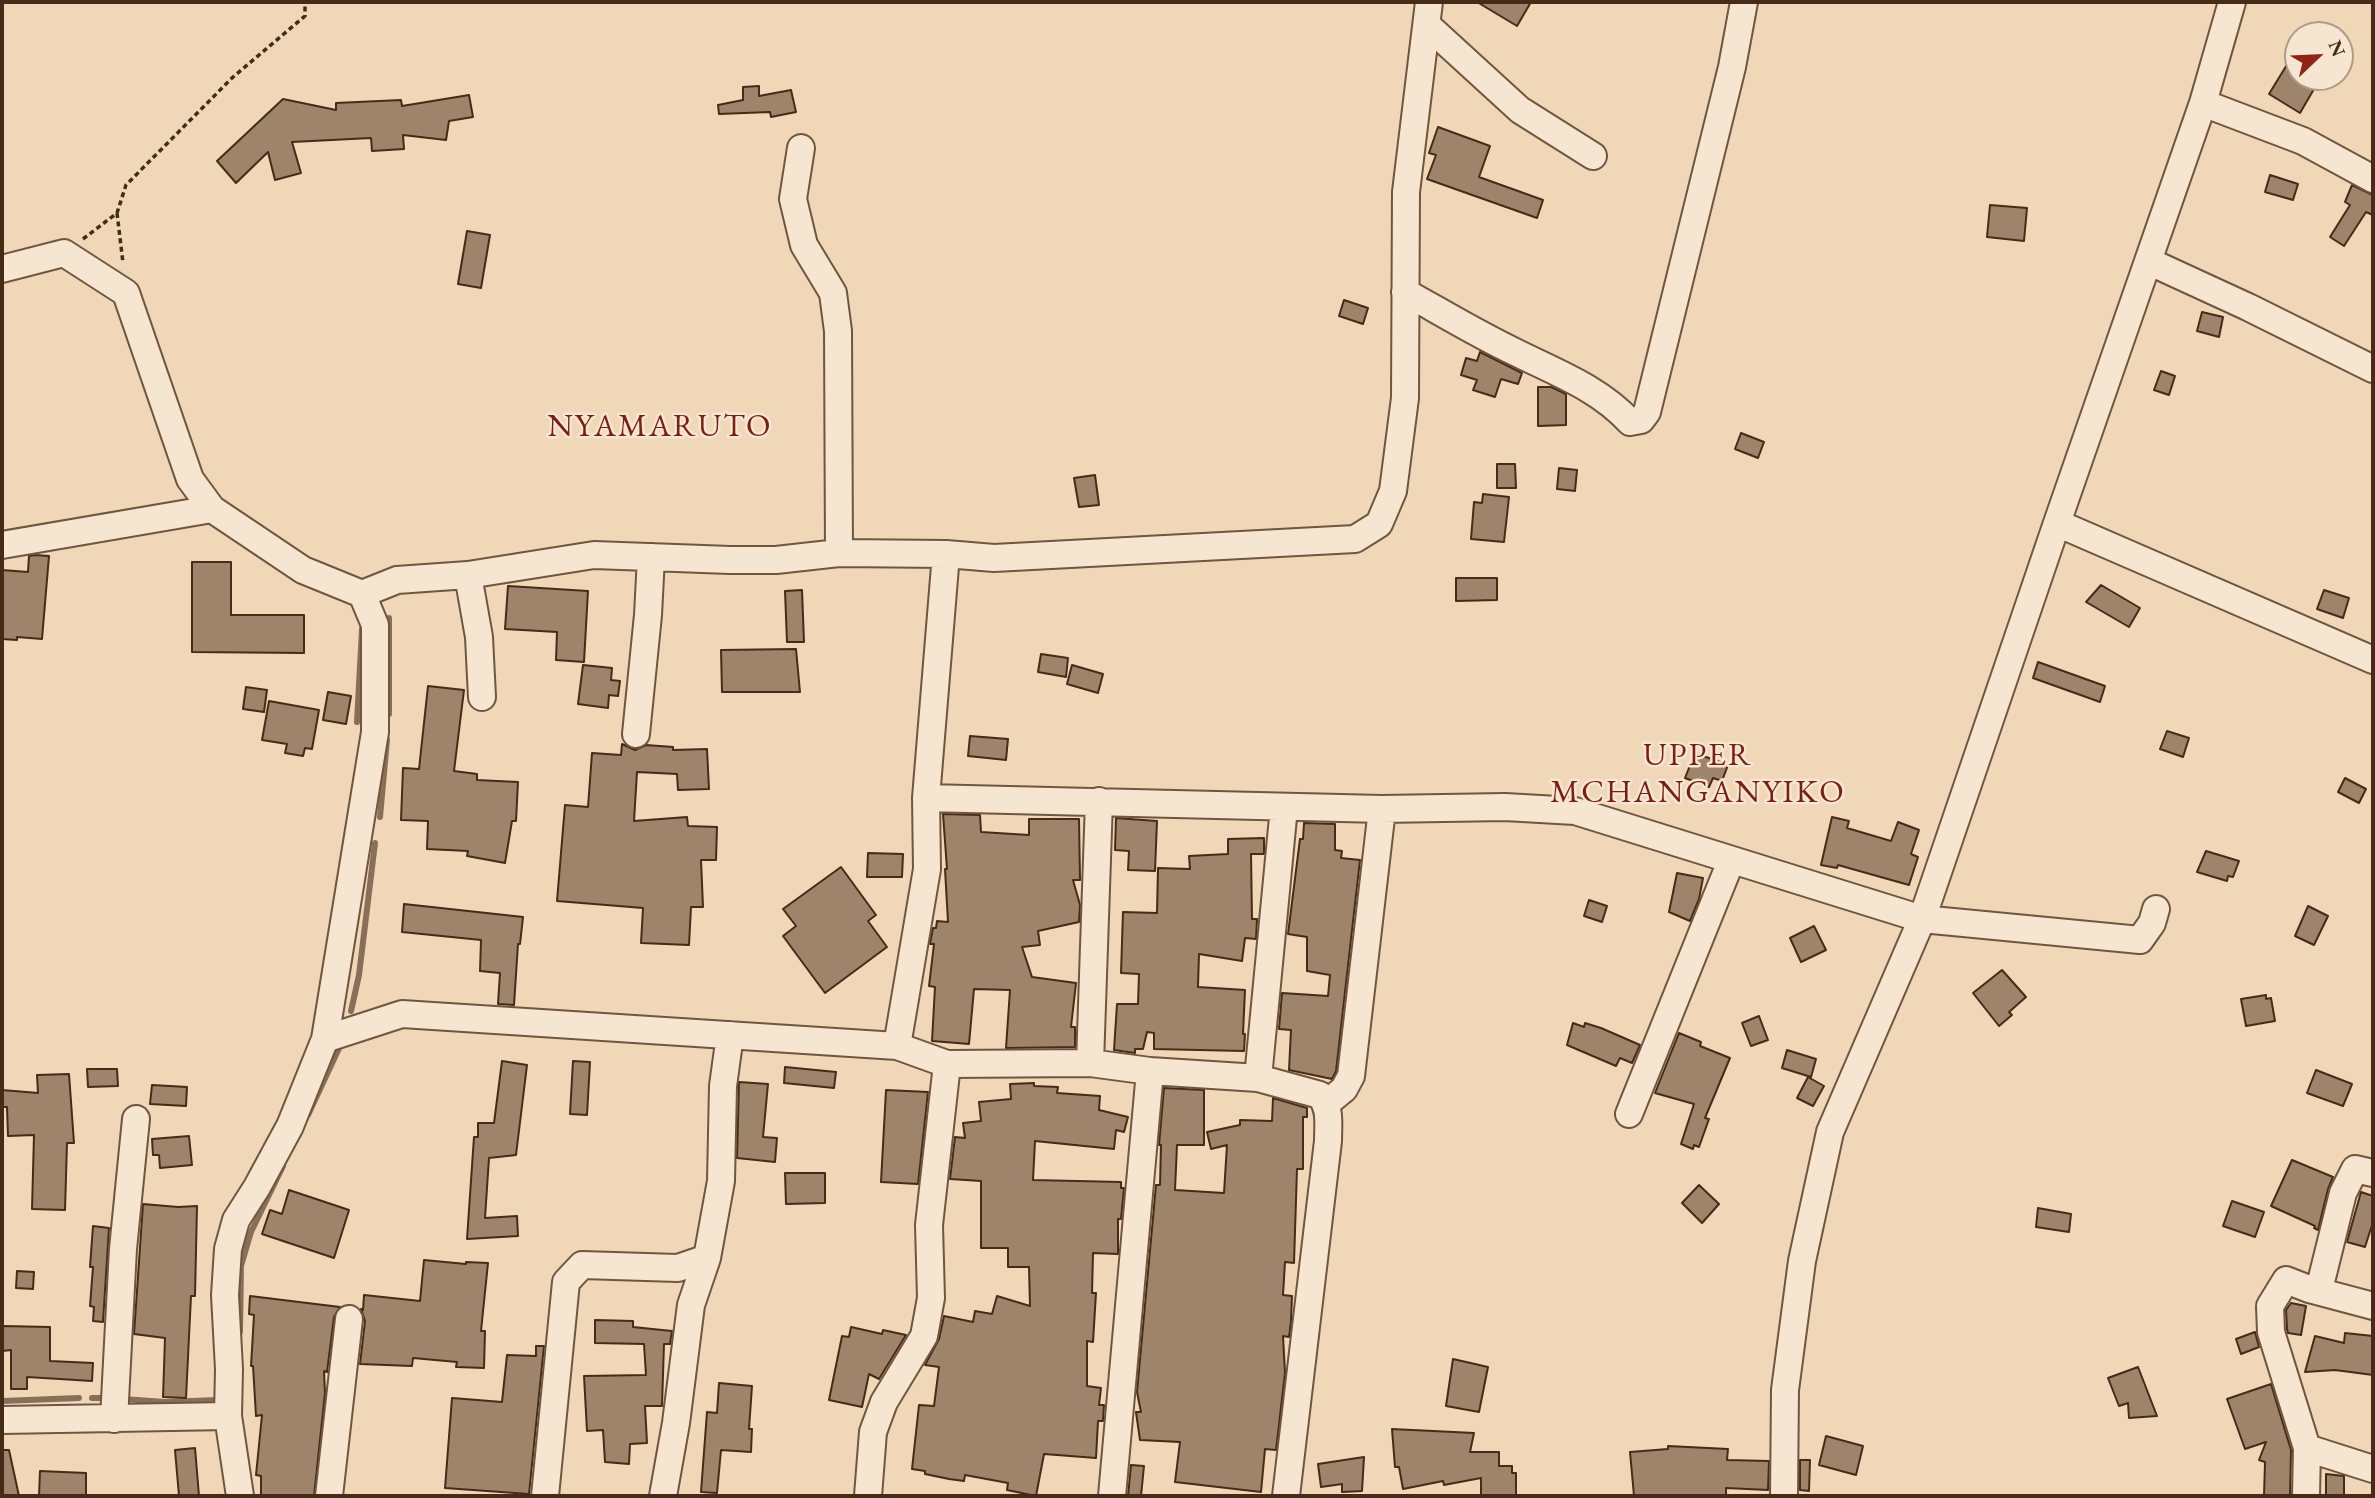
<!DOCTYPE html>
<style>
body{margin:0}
#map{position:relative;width:2375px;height:1498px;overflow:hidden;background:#efd7b8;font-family:"EB Garamond",serif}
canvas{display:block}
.frame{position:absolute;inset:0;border:4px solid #462b17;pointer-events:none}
.north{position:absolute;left:2284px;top:21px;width:70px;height:70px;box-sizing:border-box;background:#f5e5d1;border:2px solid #af9b87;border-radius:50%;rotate:67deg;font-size:19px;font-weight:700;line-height:28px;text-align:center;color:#462b17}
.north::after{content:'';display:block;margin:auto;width:24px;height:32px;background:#8f2418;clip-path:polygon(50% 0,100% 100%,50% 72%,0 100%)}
</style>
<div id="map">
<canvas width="2375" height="1498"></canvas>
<div class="frame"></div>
<div class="north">N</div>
</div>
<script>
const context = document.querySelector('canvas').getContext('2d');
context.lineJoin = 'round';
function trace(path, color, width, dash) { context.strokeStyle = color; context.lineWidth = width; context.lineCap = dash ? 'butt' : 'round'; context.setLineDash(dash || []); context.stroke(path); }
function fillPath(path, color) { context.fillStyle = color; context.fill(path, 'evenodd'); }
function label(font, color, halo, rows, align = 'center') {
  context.font = font + ' "EB Garamond",serif'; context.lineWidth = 5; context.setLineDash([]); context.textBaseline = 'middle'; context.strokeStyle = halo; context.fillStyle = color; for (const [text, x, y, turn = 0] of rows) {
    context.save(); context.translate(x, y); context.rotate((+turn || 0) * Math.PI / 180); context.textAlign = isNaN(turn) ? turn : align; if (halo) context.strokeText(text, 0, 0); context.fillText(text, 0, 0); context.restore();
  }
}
trace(new Path2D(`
 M389,618V714
 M357,722L362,629
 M380,817L387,740
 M351,1011L359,975L375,843
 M308,1115L341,1044
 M240,1332L241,1266L251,1232L283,1166
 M92,1398H104
 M123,1399L165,1402L218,1400V1397
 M2,1401L79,1398`), '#896f57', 6);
const building = new Path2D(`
 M1477,2H1531L1517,26Z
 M2288,63L2298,69V77H2321L2300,113L2269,94Z
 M759,86V96L791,90L796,112L771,117L770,112L719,114L718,105L743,100V87Z
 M469,95L473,117L449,121L446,140L403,135L404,149L372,151L371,138L292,142L301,173L275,180L268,152L236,183L217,161L283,99L336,110V103L401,100L402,106Z
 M1438,127L1490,146L1479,177L1543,200L1537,218L1427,179L1436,155L1429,153Z
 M2270,175L2298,184L2293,200L2265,192Z
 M2352,185L2373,195V215L2366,212L2344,246L2330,237L2350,205L2345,202Z
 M1990,205L2027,208L2024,241L1987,237Z
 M467,231L490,235L481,288L458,284Z
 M1344,300L1368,308L1363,324L1339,316Z
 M2202,312L2223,317L2219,337L2197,331Z
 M1480,352L1522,373L1518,384L1501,379L1495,397L1473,390L1477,380L1461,375L1466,358L1477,361Z
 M2161,371L2175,376L2169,395L2154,390Z
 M1538,387H1551L1566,394V425L1538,426Z
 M1741,433L1764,442L1758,458L1735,449Z
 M1497,464H1515L1516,488H1497Z
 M1559,468L1577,470L1575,491L1557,489Z
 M1095,475L1099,505L1079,507L1074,478Z
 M1483,494L1509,497L1504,542L1471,539L1474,502L1482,503Z
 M35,555L49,556L42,639L17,637V640L2,639V570L28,572L29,556Z
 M192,562H231V615H304V653L192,652Z
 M1456,578H1497V600L1456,601Z
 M2101,585L2140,608L2129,627L2086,602Z
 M508,586L588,591L584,662L556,660L557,632L505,629Z
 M802,590L804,642H787L785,591Z
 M2324,590L2349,598L2343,618L2317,609Z
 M796,649L800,692H722L721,650Z
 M1041,654L1068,658L1066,677L1038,672Z
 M2038,662L2105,686L2100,702L2033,678Z
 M583,665L612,668L611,680L620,681L618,696L609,695L608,708L578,704Z
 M1072,665L1103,674L1098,693L1067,684Z
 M428,686L464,690L454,771L477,774V780L518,782L516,821H512L505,863L467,856L468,851L427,849L428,821L401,820L403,768L419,769Z
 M246,687L267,690L264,712L243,709Z
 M328,692L351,696L346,724L323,720Z
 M269,701L319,710L312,749L305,748L303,756L285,753L287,744L262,740Z
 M2167,731L2189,738L2183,757L2160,749Z
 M970,736L1008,739L1006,760L968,756Z
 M622,744L635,750L646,745L673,747V750L707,749L709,789L678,790L677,774L637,772L634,821L687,817L688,826L717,827L716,860H701L703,907H691L689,945L641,943L643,908L557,901L565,805L588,807L592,753L621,755Z
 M1695,753L1728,765L1722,781L1713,778L1709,787L1685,778Z
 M2345,778L2366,789L2359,803L2338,792Z
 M943,814L980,815L981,832L1029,835V819H1079L1080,880H1073L1080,905L1079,922L1038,931L1040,945L1022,947L1032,977L1076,983L1071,1027H1075V1047L1006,1048L1010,990L974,989L969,1044L932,1041L935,987L929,986L934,944H930L933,928H936L937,921L948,922L945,869H947Z
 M1832,817L1849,821L1847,828L1891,841L1898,822L1919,830L1911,854L1918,857L1909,885L1838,865L1837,868L1821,865Z
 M1116,818L1157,821L1155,871L1128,870L1129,851L1115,850Z
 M1304,823L1335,824V850L1342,851L1341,858L1360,860L1336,1071L1332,1079L1289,1070L1291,1030L1279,1029L1282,993L1328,996L1330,975L1307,971V937L1288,934L1300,839H1303Z
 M1264,838V854H1251L1252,919H1257L1256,939L1245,938L1242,961L1199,954L1198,987L1245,990L1243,1034H1245L1244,1051L1154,1049V1033L1147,1032L1143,1049H1135V1053L1114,1050L1117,1004H1138L1139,974L1121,973L1123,912L1157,913L1158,868L1190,869L1189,856L1228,854V839Z
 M2206,851L2239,861L2233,877L2228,876L2227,881L2197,872Z
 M868,853L903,854L902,877H867Z
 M841,867L876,915L868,921L887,947L825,993L783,936L796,926L783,909Z
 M1677,873L1703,878L1699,899L1690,921L1669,912Z
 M1589,900L1607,906L1602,922L1584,916Z
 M404,904L523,917L520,944H518L514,1005L498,1004L500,973L480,971L481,940L402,932Z
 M2308,906L2328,916L2314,945L2295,936Z
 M1814,926L1826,950L1801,962L1790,938Z
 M2002,970L2026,997L2009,1012L2012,1015L1999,1026L1973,993Z
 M2266,995V999L2271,998L2275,1021L2246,1026L2241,999Z
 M1759,1016L1768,1040L1751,1046L1742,1023Z
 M1573,1023L1584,1027L1585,1023L1601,1028L1640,1045L1632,1063L1620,1058L1616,1066L1567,1045Z
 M1679,1033L1701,1042L1700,1046L1730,1058L1705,1118L1709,1119L1699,1147L1694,1145L1693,1149L1681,1144L1694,1104L1655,1093Z
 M1787,1050L1816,1059L1811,1077L1782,1068Z
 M502,1061L527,1065L516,1155L489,1158L485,1218L517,1216L518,1236L467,1239L474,1137H478V1123H494Z
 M573,1061L590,1062L587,1115L570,1114Z
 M785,1067L836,1072L834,1088L784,1083Z
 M87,1069H117L118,1086L88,1087Z
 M2316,1070L2352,1084L2343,1106L2307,1093Z
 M69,1074L74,1143H67L65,1210L32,1209L34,1135L8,1136L7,1107H2V1090L38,1093L37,1075Z
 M1808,1077L1824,1086L1813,1106L1797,1098Z
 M739,1082L768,1084L763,1137L777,1138L775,1162L737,1158Z
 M1034,1083V1086L1058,1087L1057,1093L1100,1096L1099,1110L1128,1117L1124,1132L1116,1130L1114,1149L1035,1141L1033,1180L1121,1182V1188H1124L1121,1219H1118V1254L1093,1253L1092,1293H1096L1093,1342L1087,1341V1386L1101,1388L1099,1405H1104L1103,1421H1098L1096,1458L1044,1454L1036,1496L1007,1490L1008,1483L965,1475L964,1481L949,1479L925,1474V1471L912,1469L919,1405L934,1406L939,1367L925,1365L939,1339L944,1316L973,1322L975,1311L992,1314L997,1296L1030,1306L1029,1267H1008V1248H981V1181L950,1179L955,1137L965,1138L963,1123L981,1121L979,1102L1011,1099L1010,1084Z
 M152,1085L187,1087L186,1106L150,1104Z
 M1164,1088L1204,1090V1145H1177L1175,1190L1224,1193L1227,1145L1211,1149L1207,1132L1240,1125V1120L1272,1121L1273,1098L1307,1108V1117H1303V1169H1297L1294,1263L1285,1262L1283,1295L1292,1296L1291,1321L1289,1337L1283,1336L1285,1373L1276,1450L1265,1449L1261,1492L1175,1482L1180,1442L1140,1440L1136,1412H1141L1137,1392L1156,1185H1160L1161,1145H1159Z
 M886,1090L928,1092L918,1184L881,1182Z
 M189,1136L192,1165L160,1168L159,1155H153L152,1139Z
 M2292,1160L2333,1177L2328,1189L2318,1230L2314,1228L2315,1226L2271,1206Z
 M785,1173H825V1203L786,1204Z
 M1699,1185L1719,1204L1702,1223L1682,1203Z
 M289,1190L349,1210L334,1258L262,1234L270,1210L282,1214Z
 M2361,1192L2373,1196V1222L2365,1247L2347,1242Z
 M2232,1201L2264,1212L2255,1237L2223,1226Z
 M143,1204L178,1207L197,1206L195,1296H191L186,1398L163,1397L165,1338L134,1334Z
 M2038,1208L2071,1214L2069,1232L2036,1227Z
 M93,1226L109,1228L103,1322L93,1321L94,1307L90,1306L93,1267H90Z
 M424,1260L466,1264V1262L488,1263L481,1331H485L484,1368L456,1367L457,1362L413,1358L412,1366L360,1364L365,1321L361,1309L363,1310L364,1295L420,1301Z
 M17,1271L34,1272L33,1289L16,1288Z
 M250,1296L340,1307L334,1317L327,1372L324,1371L325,1393L314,1496H261V1476L256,1475L262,1415L256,1416L253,1366H251L254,1315L249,1314Z
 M2291,1303L2306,1306L2301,1335L2288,1333L2287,1329L2286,1310Z
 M595,1320L633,1321V1327L672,1331L670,1344H664L662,1406H645L647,1443L630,1444L629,1464L605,1462L603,1430L587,1431L584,1376L646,1375L644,1344L595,1343Z
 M2,1326L50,1327V1361L93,1363L92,1381L27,1377V1389H11V1350L2,1351Z
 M851,1327L882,1334L883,1330L906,1335L879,1379L869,1374L862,1407L829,1400L842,1336L849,1337Z
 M2255,1332L2259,1347L2241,1354L2236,1339Z
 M2345,1333L2373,1336V1375L2335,1370L2305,1372L2315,1336L2344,1343Z
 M536,1346H544L529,1494L445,1488L452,1398L502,1402L507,1355L536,1356Z
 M1453,1359L1488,1367L1479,1412L1446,1406Z
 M2138,1367L2157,1416L2129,1418L2128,1403L2119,1406L2108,1378Z
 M719,1383L752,1386L749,1429H752L751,1452L721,1450L717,1493L701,1492L707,1412L717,1413Z
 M2271,1384L2291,1450L2290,1496H2264L2265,1462L2259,1460L2266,1442L2245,1449L2227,1399Z
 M1392,1429L1474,1433L1470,1452H1499V1466H1512V1473H1516V1496H1481V1478L1444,1485L1443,1481L1403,1489L1399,1467H1395Z
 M1826,1436L1863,1446L1856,1475L1819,1465Z
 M1668,1446L1728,1449L1727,1460L1769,1461L1768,1490L1726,1488V1496H1634L1630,1452L1668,1449Z
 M195,1448L199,1496H179L175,1450Z
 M2,1450H9L19,1496H2Z
 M1364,1457L1362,1491L1342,1492V1484L1321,1487L1318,1464Z
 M1800,1460H1810L1809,1491L1800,1490Z
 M1131,1465L1144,1466L1141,1496H1128Z
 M40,1471L86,1473V1496H39Z
 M2326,1474L2344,1476V1496H2326Z`);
fillPath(building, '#9e846b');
trace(building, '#462b17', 2);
const minor = new Path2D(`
 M1427,25L1520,110L1593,156
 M2203,103L2303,141L2373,179
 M801,148L793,199L804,245L833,293L838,331L839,553
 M2148,261L2248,307L2373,369
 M2,269L64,253L126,293L190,479L212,509L303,570L362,594L375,625V732L325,1039L290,1126L257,1187L236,1220L228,1249L225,1295L229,1369L228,1416L240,1496
 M1405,292C1441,312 1477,334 1515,352C1555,372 1599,388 1630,422L1641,420L1647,412L1732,67L1744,2
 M2057,523L2373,660
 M2,545L212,509
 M468,575L479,637L482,697
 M362,594L397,580L468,575L594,555L730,560H776L839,553L946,554L994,558L1355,539L1379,524L1393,491L1405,398L1406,192L1429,2
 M636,734L648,615L651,557
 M926,798L946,554
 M1284,807L1258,1078L1320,1095C1331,1109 1328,1124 1328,1141L1286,1496
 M325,1039L402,1014L897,1046L947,1064L929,1225L931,1298L924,1336L884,1402L873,1432L868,1496
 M897,1046L927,869L926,798L1382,809L1505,807L1575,811L1922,919L2140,940L2152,923L2156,909
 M1090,1063L1099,801
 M947,1064L1090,1063L1150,1071L1258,1078
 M1327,1103L1344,1089L1351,1076L1382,809
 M1629,1114L1731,861
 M2319,1290L2343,1193L2355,1169L2373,1173
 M114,1419L123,1249L136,1119
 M2,1420L228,1416
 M2307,1448L2373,1469
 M329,1496L349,1319
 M545,1496L566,1282L582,1265L678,1268L707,1258L721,1181L723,1086L730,1035
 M663,1496L676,1423L691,1305L707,1258
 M1112,1496L1150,1071
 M1784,1496L1785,1390L1802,1261L1830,1132L1922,919L2057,523L2203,103L2232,2
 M2306,1496L2307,1448L2271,1332L2270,1306L2286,1280L2309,1289L2373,1306`);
trace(minor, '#70563f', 30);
trace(new Path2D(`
 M117,213L123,263
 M83,239L117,213L126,185L232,78L305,16V2`), '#462b17', 3.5, [5, 3.5]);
trace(minor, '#f5e5d1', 26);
context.letterSpacing = '2px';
label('32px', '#7a1f14', '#f5e5d1', [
 ["NYAMARUTO",660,427],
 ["UPPER",1698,756],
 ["MCHANGANYIKO",1698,793]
]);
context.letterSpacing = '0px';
</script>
